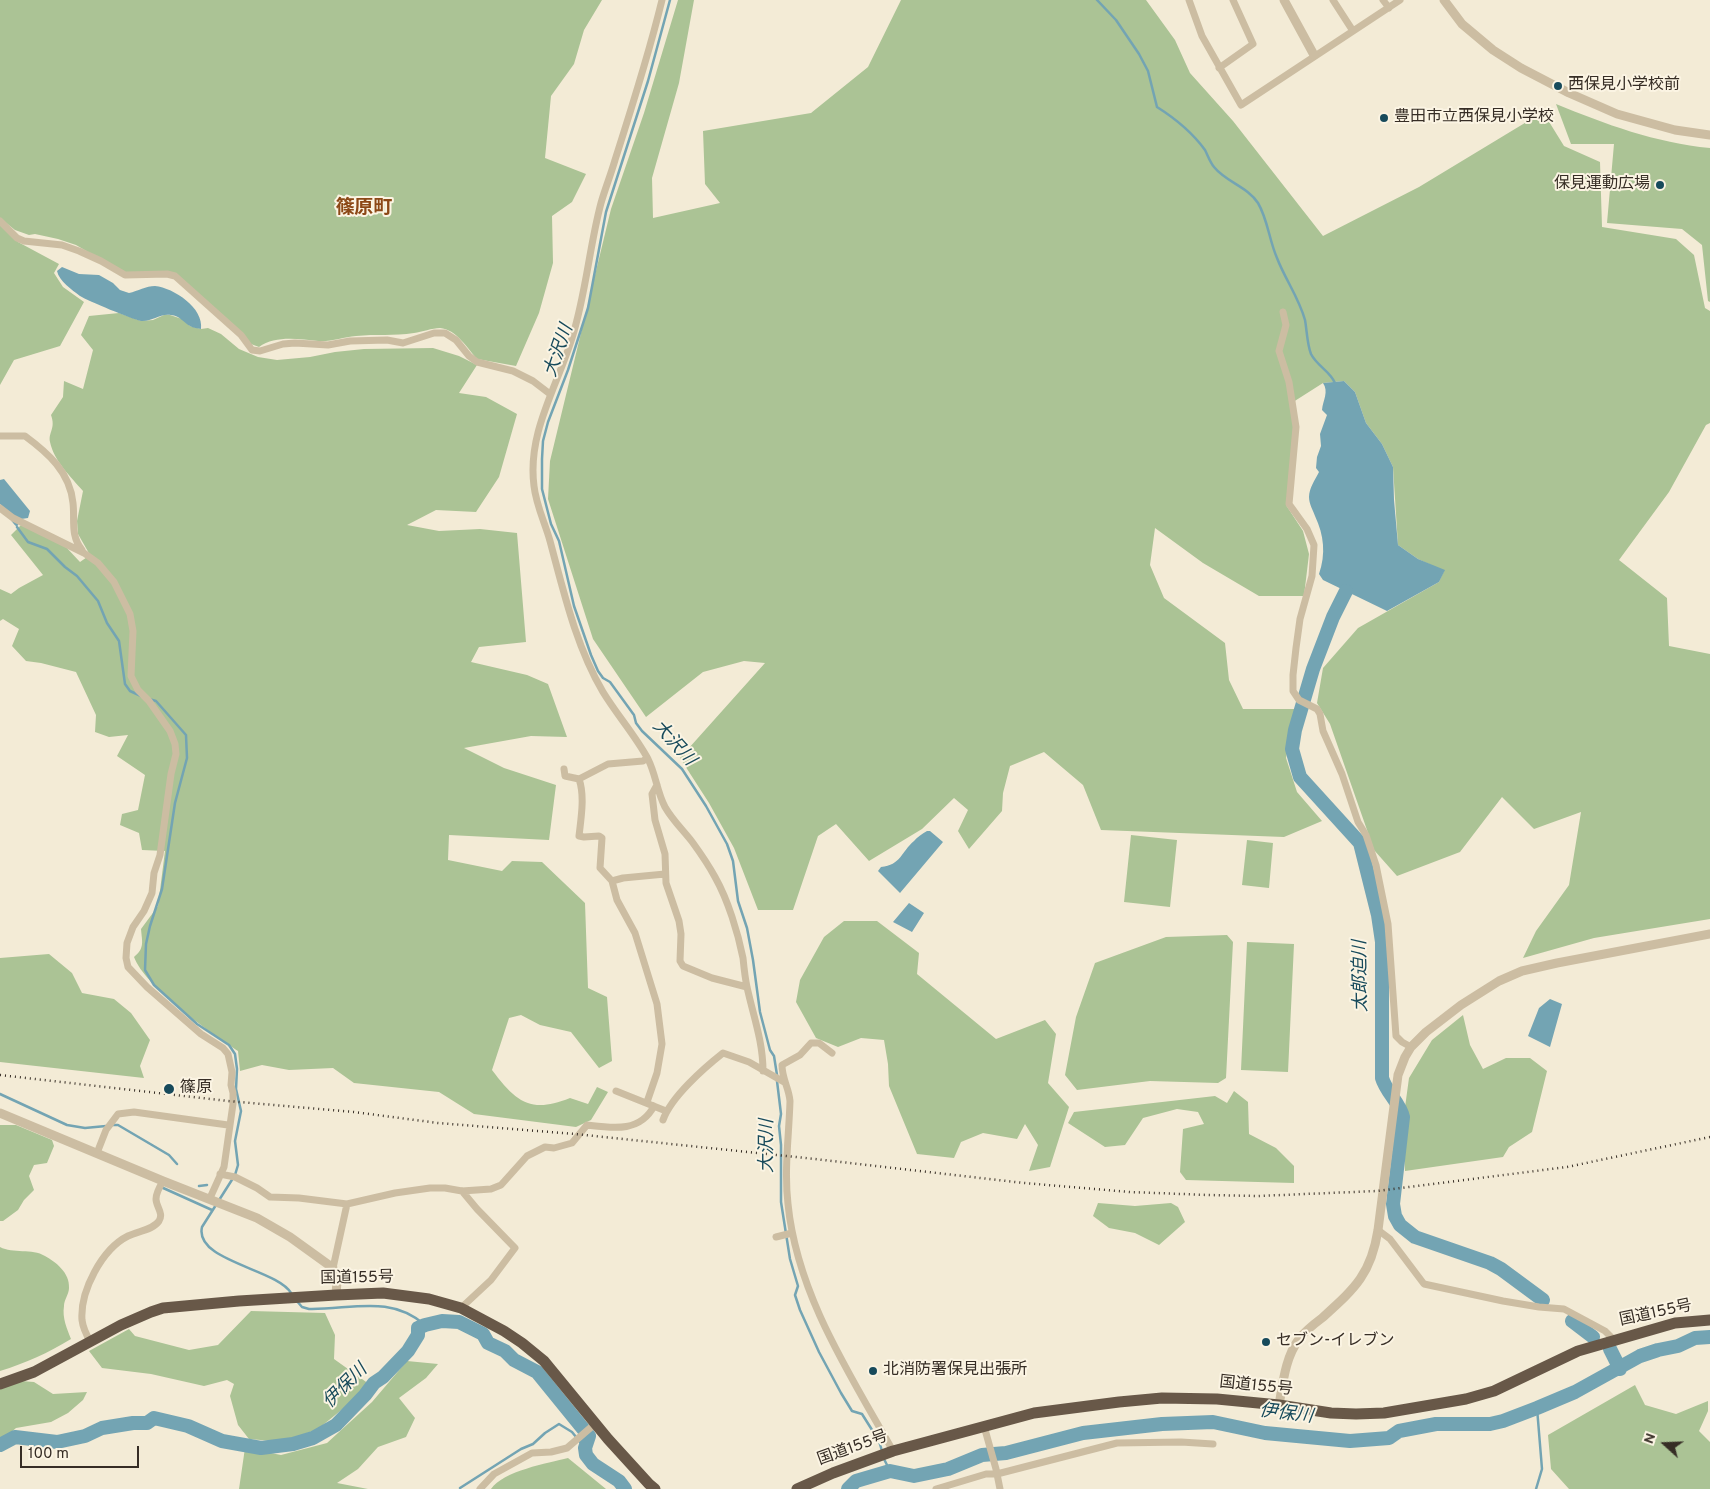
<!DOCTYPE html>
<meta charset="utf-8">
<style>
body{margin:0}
#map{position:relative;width:1710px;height:1489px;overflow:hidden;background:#f3ebd6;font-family:Overpass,sans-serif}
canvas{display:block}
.north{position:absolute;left:1640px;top:1419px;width:50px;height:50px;-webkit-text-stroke:4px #fbf4e3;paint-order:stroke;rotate:290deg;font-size:14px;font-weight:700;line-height:20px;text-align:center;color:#362d25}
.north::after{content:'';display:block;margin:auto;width:18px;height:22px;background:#362d25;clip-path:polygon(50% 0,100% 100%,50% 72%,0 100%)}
.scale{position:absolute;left:20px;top:1446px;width:119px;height:22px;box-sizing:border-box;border:2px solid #362d25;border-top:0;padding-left:6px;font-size:15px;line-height:18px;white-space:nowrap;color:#362d25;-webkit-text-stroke:4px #fbf4e3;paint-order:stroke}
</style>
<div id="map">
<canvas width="1710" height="1489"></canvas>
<div class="north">N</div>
<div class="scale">100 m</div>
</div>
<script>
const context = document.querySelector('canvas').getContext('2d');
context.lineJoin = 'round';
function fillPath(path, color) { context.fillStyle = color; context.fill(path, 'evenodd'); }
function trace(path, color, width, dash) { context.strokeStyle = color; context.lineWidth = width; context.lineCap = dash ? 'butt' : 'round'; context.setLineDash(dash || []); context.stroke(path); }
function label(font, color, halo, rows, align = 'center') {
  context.font = font + ' Overpass,"Noto Sans JP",sans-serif'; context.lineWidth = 4; context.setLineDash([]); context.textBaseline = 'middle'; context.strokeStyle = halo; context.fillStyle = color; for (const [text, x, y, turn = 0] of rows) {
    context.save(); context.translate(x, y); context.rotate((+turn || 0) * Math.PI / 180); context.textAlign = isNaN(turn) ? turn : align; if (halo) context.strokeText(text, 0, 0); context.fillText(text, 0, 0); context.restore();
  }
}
fillPath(new Path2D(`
 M0,0H602L584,30L574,64L551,96L545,158L586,174L572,202L552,216L553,263L539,313L516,366L477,359C468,349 456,329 440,328C432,328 422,332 414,333C394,336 375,334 356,336C343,337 331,342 318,341C299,339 275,335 259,347L251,344L175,274L124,273L76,245L58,239L35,234L29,235L15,230L0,218Z
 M678,0H694L679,83L652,178L653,218L720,203L705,184L703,131L811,113L868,67L901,0H1146L1175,40L1190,73L1233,121L1323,236L1419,187L1543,112L1564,146L1600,162L1602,227L1676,239L1694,255L1705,308L1710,311V423L1706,425L1669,492L1619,560L1667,598L1669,646L1710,654V919L1594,938L1523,958L1536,931L1569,885L1581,812L1534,829L1502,797L1460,852L1397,876L1374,850L1330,724L1317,703L1323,668L1358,628L1439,582L1444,571L1418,559L1398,545L1393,467L1382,444L1366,423L1355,392L1344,381L1323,383L1290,404L1295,427L1286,505L1303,531L1309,554L1304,596H1259L1203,563L1155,528L1150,565L1164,598L1225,643L1229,680L1243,709H1295L1286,758L1297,792L1322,821L1284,837L1101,830L1083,785L1044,752L1010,766L1003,793L1002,811L969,849L958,831L968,810L954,798L922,829L869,861L836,824L818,836L793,910H758L734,848L709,803L680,758L765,663L744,661L703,672L646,717L593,639L548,499L550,461L611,209L644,113Z
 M1556,104C1605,124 1656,143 1710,148V302L1708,301L1702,245L1682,229L1607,223L1614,144H1571Z
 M0,225L18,242L59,264L54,273L63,287L84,302L60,346L14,360L0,385Z
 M119,313L141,321L153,320L164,315H170L182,319L190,326L201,329L208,328L221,334L239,349L258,357L277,360L310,357L335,352L364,349L433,348L459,356L477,365L459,393L486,397L517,414L499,477L476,512L436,510L407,525L439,531L480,529L517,533L526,642L479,647L471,662L527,675L548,684L567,737L531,736L464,748L504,768L556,785L549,840L449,835L448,860L502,871L512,861L542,862L585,903L588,988L607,997L612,1061L599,1068L571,1032L540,1025L521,1015L509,1018L492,1070C516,1102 531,1114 570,1098L588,1104L597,1087L608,1092L591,1120L576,1127L474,1114L439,1092L354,1083L333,1068L289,1070L262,1065L240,1071L238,1051C211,1033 145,987 134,957C145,948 142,942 141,929L158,906L165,851L142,850L139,833L120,825L122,814L138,810L145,775L117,756L128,735L109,737L95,732L96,715L76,672L41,663L26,661L12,646L19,629L3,619L0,621V589L11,594L19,588L43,575L11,535L21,525L65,546L80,562L90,555L78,534L77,521L83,491C71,477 54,461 50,442C48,432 56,429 51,415L63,397L64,381L83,389L93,350L81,335L89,316Z
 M1131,835L1177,840L1170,907L1124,902Z
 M1247,840L1273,843L1269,888L1242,885Z
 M844,921H877L919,953L917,974L996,1039L1045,1020L1056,1034L1048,1083L1069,1107L1050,1167L1029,1171L1038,1145L1025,1124L1017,1139L983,1133L961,1142L954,1158L917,1154L889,1086L888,1064L884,1040L861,1038L838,1047L816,1038L796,1002L800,980L824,937Z
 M1227,935L1233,942L1226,1078L1218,1083L1150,1081L1077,1090L1065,1075L1076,1017L1095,963L1166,937Z
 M1247,942L1294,944L1288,1072L1241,1070Z
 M49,954L72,973L82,993L114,999L131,1013L150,1040L140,1066L144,1078L0,1062V958Z
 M1463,1015L1470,1045L1483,1069L1506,1058H1530L1547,1071L1532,1132L1509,1147L1503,1157L1405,1171L1403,1122L1409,1078L1432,1040Z
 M1234,1091L1248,1102L1249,1134L1276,1148L1294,1166V1183L1186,1180L1180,1172L1183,1129L1204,1124L1198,1112L1177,1109L1143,1118L1125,1145L1105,1147L1068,1123L1074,1112L1215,1096L1227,1103Z
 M0,1125H16L52,1140L54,1146L47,1163L34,1165L29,1176L34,1190L24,1200L18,1210L3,1221H0Z
 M1098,1203L1135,1206L1171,1203L1178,1207L1185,1222L1159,1245L1135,1233L1109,1228L1093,1216Z
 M0,1247C13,1254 32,1248 45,1256C56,1262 70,1273 69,1288C69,1294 64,1300 64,1306C62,1318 67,1329 71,1339C48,1353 26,1363 0,1371Z
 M251,1311L325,1313L335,1335L334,1359L369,1384L345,1407L318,1429L284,1442L249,1439L238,1425L230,1396L234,1384L227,1380L204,1386L151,1374L102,1368L89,1351L129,1329L135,1336L189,1350L218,1345Z
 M407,1361L438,1364L426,1378L399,1398L415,1418L406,1437L378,1447L358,1469L337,1483L368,1489H239L245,1448L281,1455L327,1443L372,1402Z
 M21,1381L34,1382L53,1394L87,1392L83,1400L68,1413L51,1422L16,1428L0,1442V1389Z
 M1635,1385L1645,1405L1676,1414L1708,1401V1411L1699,1431L1710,1442V1489H1569L1551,1469L1548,1435Z
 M568,1458L606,1489H491C503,1471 548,1463 568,1458Z`), '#abc395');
fillPath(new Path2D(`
 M62,267L79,274L99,275L113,283L120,290L129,293C138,291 146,286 155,286C174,288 204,308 201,329C198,328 193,328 190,326C183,322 180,316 171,315C160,313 152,322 141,321C132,319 88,301 80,296C72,290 59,281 57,271Z
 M1344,381L1355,392L1366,423L1382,444L1393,467L1394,500L1398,545L1418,559L1445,570L1439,582L1387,611L1323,580L1319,574C1326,554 1324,535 1315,516C1313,510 1309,504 1309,497C1309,488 1315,480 1319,472L1316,468L1317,457L1321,446L1320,434L1327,415L1322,410C1323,400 1329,392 1323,383Z
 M4,479L30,511L28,518L21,519L17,527C9,521 8,511 0,504V480Z
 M927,831H930L943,842L900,893L878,871L881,867C901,865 901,852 914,841C917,837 922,834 927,831Z
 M909,903L924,913L912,932L893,922Z
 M1550,999L1562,1004L1550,1047L1528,1036L1539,1008Z`), '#73a4b3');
trace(new Path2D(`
 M670,0L648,81L606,212L588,308L568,370L548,422L543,441L542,459V489L551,524L559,541L574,606L591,655L598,671L603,678L610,682L634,715L636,723L642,731L682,769L706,806L727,844L733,861L738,901L747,928L753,960L760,1012L770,1050L774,1056L777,1075
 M1097,0L1116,20L1139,54L1148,71L1157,107C1176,119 1192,132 1205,150C1208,156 1210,162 1214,167C1226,182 1248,187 1258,203C1268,220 1269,240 1277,258C1285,279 1299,298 1305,320C1307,331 1307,344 1311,354C1317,366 1330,371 1335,383
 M17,527L28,542L47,549L65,567L77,576L98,601L107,623L119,641L125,684L130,691L141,696
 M149,699L156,701L186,735L187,758L175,803L162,889L150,926L146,944L145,970L154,985L197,1024L229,1045L235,1054L237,1069L236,1089L241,1111L235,1141L238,1165L235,1175L202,1227C194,1261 277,1269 291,1293
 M777,1081L781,1114L779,1126L781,1145V1202L790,1259L798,1286L795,1295L800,1310L819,1352L841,1393L852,1411L862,1414L879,1441L882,1451
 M0,1094L67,1125L85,1128L106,1126
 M112,1125H118L169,1155L177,1164
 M199,1186L207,1185
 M161,1187L212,1210
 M296,1300L302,1307L309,1309C350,1310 390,1294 425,1325
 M884,1459L890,1471
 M460,1488L521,1449L533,1444L545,1433L559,1424L572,1432L585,1448
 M1536,1489L1542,1469L1537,1408`), '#73a4b3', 2.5);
trace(new Path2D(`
 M1346,591L1333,617L1313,669L1295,730L1292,749L1300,777L1360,843L1378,915L1382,942V1078C1386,1092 1400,1103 1403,1117L1393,1204L1395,1216L1400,1225L1415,1237L1490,1263L1501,1269L1543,1300
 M1572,1321L1593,1337
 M1610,1349L1620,1369
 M0,1445L15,1437L57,1442L85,1436L102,1428L133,1423H147L154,1418L188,1426L222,1441L261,1448L293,1444L313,1438L336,1425L365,1395L374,1383L383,1377L408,1351L418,1335V1328L425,1325L442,1321L459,1322L483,1334L488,1343L505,1351L514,1360L537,1372L589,1436L585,1448L586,1455L593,1464L619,1481L625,1489
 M848,1489L856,1481L890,1471L914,1476L948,1469L982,1455L1006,1453L1083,1433L1162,1424L1213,1422L1265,1433L1350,1441L1389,1438L1399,1431L1436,1424H1490L1503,1421L1537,1408L1575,1392L1640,1356L1658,1350L1678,1346L1695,1338L1710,1337`), '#73a4b3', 14);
trace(new Path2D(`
 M662,0C649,54 632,107 615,160C611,174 605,189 601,203C589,248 586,294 572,338C557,387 527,433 534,486C536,505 545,523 550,541C564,593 576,646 603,692C617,715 635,735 648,759C656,775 657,792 665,807C673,821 684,831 693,843C701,854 709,866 715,877C728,900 738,933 743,958C744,968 745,978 747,987C753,1015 763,1041 763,1071
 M1189,0L1202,36L1241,105L1400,0
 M1333,0L1353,31
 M1383,0L1389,8
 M1219,68L1253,44L1233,0
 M0,221L17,238L24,241L62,245L79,251L101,261L125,275L167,274L175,276L241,335L252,350L260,351L283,344L295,343L328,345L350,341L387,340L403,343L434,333H445L456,340L469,356L477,362L513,371L533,381L550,394
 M1283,312L1286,325L1279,351L1289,382L1296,427L1289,504L1307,529L1314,545L1312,576L1300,619L1296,648L1293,675V691L1299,700L1317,709L1320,714L1323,731L1342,774L1358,822L1366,835L1376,865L1388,924L1396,1036L1402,1042L1411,1047
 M0,436H25C48,453 70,472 73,503C75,520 70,535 82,550
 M0,508L13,518L84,553L98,563L114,582L130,614L133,631L131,676L138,690L149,701L170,731L175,744L176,754L171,774L160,855L154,873L152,893L144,911L133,927L127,943L126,958L128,967L147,987L201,1034L223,1048L228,1054L232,1072L231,1085L233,1093V1104L224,1167L210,1198
 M564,769L565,776L579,779C585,796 581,818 579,836L584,837L599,836L602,838L600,868L612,881
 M579,779L608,764L643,761L647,758
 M657,785L652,794L655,820L665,854L666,883L679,921L681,934L680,961L683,966L712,978L747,987
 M832,1053L819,1043H811L800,1055L782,1065C782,1079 789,1088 790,1101C789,1135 784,1170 788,1204C797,1294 849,1373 893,1451
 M616,1091L666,1111
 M647,1102L657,1073L662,1044L657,1004L635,933L617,900L612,881L623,878L665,874
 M663,1120C671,1097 704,1068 723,1053L749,1062L784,1082
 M97,1153L106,1130L118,1114L134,1112L228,1125
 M220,1174L235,1177L257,1188L270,1197L299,1198L347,1204L395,1193L430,1188H445L462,1191L491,1189L501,1185L527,1156L545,1147L554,1148L572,1143L587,1125C612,1128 640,1133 654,1106
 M1378,1230L1390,1239L1424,1284L1503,1301L1539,1307L1564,1309L1605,1331L1614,1340
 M776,1237L792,1233
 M333,1268L347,1204
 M461,1308L491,1280L515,1248L477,1209L462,1191
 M90,1341C86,1334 83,1328 82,1320C80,1291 102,1249 128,1236C138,1231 153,1230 159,1221C164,1213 156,1207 156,1199C156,1193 160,1186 163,1181
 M984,1426L996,1469L1000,1489
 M480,1489L494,1474L532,1453L551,1452L567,1448L596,1423
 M936,1489L986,1474H997L1117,1443L1181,1442L1213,1444`), '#ccbda2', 7);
trace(new Path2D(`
 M1284,0L1314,55
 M1444,0L1462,24L1493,50L1521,68L1569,93L1617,114L1675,130L1710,135
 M0,1113L163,1181L257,1218L290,1237L333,1268L337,1281L336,1295
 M1279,1405C1283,1383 1285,1358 1299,1339C1305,1331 1314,1324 1322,1318C1354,1289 1371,1275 1378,1230L1398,1075L1405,1057L1411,1047L1426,1032L1461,1005L1499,981L1522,971L1557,963L1710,934`), '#ccbda2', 9);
trace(new Path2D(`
 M0,1384L34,1372L121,1325L151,1312L163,1308L239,1301L336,1295L383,1293L429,1299L461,1308L504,1331L522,1343L544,1361L608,1439L649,1484L655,1489
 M797,1489L833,1473L893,1451L997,1423L1034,1413L1119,1402L1162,1398L1217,1399L1279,1405L1331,1413L1356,1414L1384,1413L1466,1399L1494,1391L1578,1351L1675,1323L1710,1320`), '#685848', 11);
trace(new Path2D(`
 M0,1075L228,1101L354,1112L438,1123L575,1134L815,1159L1024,1183L1130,1192L1208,1195L1258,1196L1377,1191L1567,1167L1710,1137`), '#362d25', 2.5, [1, 4]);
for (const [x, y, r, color] of [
 [1558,86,5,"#174a5b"],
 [1384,118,5,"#174a5b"],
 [1660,185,5,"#174a5b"],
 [169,1089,6,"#174a5b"],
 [1266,1342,5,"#174a5b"],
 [873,1371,5,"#174a5b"]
]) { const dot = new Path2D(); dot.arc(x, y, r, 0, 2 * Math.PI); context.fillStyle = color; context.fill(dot); trace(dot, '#fbf4e3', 2); }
label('16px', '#362d25', '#fbf4e3', [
 ["西保見小学校前",1568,86],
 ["豊田市立西保見小学校",1394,118],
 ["保見運動広場",1650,185,"right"],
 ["篠原",180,1089],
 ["セブン-イレブン",1276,1342],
 ["北消防署保見出張所",883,1371]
], 'left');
label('16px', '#362d25', '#fbf4e3', [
 ["国道155号",357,1279,-1],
 ["国道155号",1656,1314,-12],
 ["国道155号",1256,1387,6],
 ["国道155号",853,1449,-20]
]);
label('italic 18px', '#174a5b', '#fbf4e3', [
 ["大沢川",560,351,-71],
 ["大沢川",673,744,48],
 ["太郎迫川",1362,976,-91],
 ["大沢川",768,1146,-90],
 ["伊保川",346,1387,-45],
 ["伊保川",1286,1415,7]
]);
label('bold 19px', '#8c4816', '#fbf4e3', [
 ["篠原町",364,209]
]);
</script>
